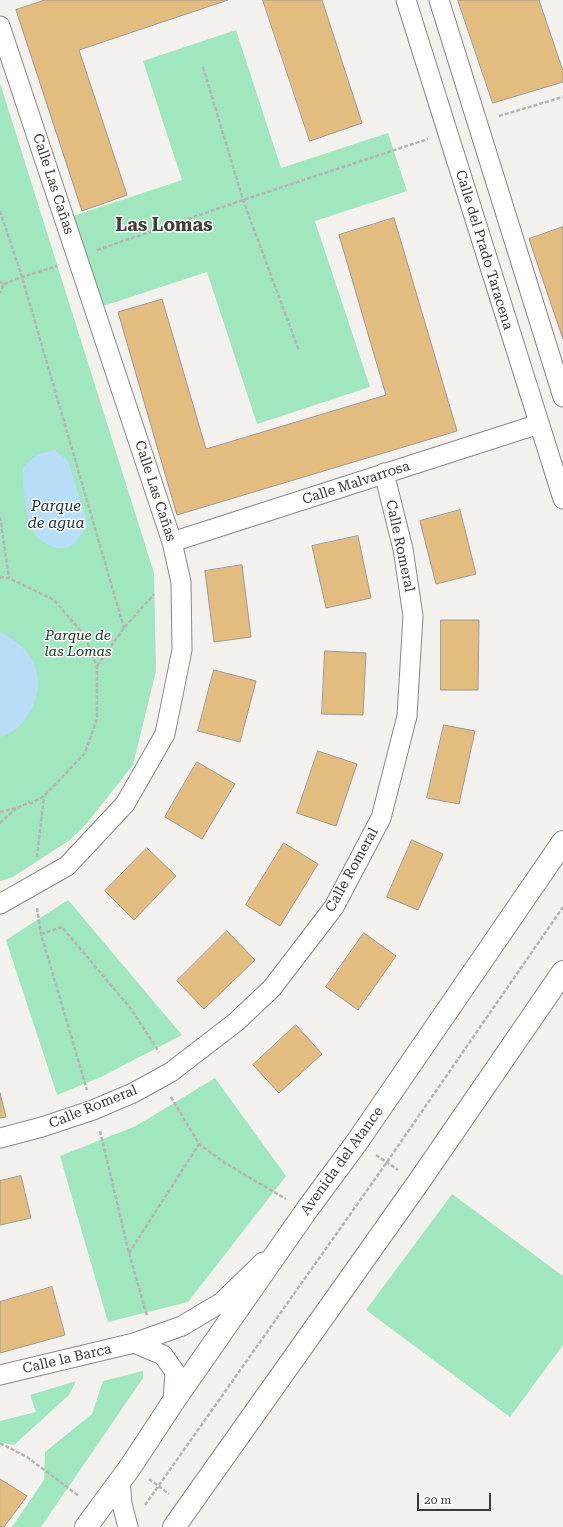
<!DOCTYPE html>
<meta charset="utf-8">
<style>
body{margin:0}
#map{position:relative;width:563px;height:1527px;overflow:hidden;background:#f3f1ee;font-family:"Roboto Serif",serif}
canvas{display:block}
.scale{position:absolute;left:417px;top:1493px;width:74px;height:18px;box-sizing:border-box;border:2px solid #3b3a39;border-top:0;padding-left:5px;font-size:12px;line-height:14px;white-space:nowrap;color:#3b3a39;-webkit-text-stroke:3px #fffffe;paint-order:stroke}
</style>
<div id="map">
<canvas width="563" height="1527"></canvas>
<div class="scale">20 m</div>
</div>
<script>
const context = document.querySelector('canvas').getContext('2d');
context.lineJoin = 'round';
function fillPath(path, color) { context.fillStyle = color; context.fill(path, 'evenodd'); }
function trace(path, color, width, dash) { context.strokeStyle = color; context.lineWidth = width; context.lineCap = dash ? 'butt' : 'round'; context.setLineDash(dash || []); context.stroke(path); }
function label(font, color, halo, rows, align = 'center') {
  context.font = font + ' "Roboto Serif",serif'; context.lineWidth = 3; context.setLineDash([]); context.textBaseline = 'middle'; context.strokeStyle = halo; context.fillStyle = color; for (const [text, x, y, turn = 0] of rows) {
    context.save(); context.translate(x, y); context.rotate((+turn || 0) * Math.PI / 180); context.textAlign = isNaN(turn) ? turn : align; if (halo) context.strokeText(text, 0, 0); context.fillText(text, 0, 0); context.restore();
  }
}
fillPath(new Path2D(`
 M236,30L281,168L388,133L407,191L315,221L370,387L257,424L207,272L97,308L67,218L182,180L143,61Z
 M0,83L154,573L156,671L133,765L87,823L70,840L13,877L0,881Z
 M68,900L182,1035L101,1077L57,1095L6,940Z
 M215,1078L286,1176L188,1302L108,1322L60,1156L136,1126Z
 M452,1194L563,1276V1345L510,1417L366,1310Z
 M143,1371V1378L41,1527H12L44,1480L45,1452L92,1414L103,1381Z
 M76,1381L69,1395L14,1445L0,1442V1421L36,1412L30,1395Z`), '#a0e6be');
fillPath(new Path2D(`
 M55,450L68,461L88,525C77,542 68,556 47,544C42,541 36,537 33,532C25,517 23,484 23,468C34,455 39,453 55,450Z
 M0,632C35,649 50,680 28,715C22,725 12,734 0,737Z`), '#b7ddf7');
const building = new Path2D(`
 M45,0H228L79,50L127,195L82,211L16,10Z
 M263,0H322L362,123L310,141Z
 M458,0H539L563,71V82L493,103Z
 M394,218L457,431L177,515L118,312L162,299L206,449L386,395L339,235Z
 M563,227V339L529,239Z
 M460,510L476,574L436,584L420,521Z
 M358,536L371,598L326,608L312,546Z
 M242,565L251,637L214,642L205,571Z
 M441,620H479L478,690H441Z
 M325,651L366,653L363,715L322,714Z
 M214,670L256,681L240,742L198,731Z
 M444,725L475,731L459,804L427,798Z
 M318,751L357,764L336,826L297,813Z
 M197,762L235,784L202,839L165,817Z
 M412,840L443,854L418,910L387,897Z
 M284,843L318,864L280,926L246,905Z
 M147,848L176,876L134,920L105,891Z
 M227,931L255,960L204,1009L177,981Z
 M364,933L396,956L358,1010L326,987Z
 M296,1025L322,1054L279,1093L253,1065Z
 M0,1093L6,1117L0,1118Z
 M21,1176L31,1218L0,1225V1181Z
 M52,1287L65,1335L0,1353V1302Z
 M0,1479L27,1496L4,1527H0Z`);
fillPath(building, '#e3bd80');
trace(building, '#9a9996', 1);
const minor = new Path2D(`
 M406,0L563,499
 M439,0L563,397
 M0,26L172,542L181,582L182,650L165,734L125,804L67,866L0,904
 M172,542L539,424
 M0,1138L42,1127L93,1110L133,1093L171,1072L236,1022L272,988L334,907L381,818L407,716L413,616L403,549L384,473
 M134,1343L163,1355L175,1372L173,1402
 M0,1375L134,1343L182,1326L222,1302L263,1262
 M120,1480L122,1504L128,1527`);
const secondary = new Path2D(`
 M86,1527L131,1466L173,1402L306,1211L357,1142L563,842
 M174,1527L418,1183L563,972`);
trace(minor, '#8a8886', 21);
trace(secondary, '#8a8886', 24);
trace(new Path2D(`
 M203,67L243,200L299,351
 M499,116L563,97
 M0,211L22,277L124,628
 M97,250L243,200L428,139
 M0,282L4,284L0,293
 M4,284L22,277L57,266
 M0,517L9,578
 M0,577L9,578L54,600L85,636L97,667V719L85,753L44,796L30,804
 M97,666L124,628L154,594
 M0,812L17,808L30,802
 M0,823L16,809
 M37,857L44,796
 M37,908L41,934L87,1090
 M41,934L62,927L131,1009L159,1052
 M171,1097L199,1144L225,1163L286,1199
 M100,1131L129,1253L147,1316
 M376,1155L398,1170
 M129,1253L199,1144
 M0,1443L27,1457L79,1496
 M149,1479L169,1494
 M145,1505L387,1162L563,907`), '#b6b4b2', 2.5, [4, 2]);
trace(minor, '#fff', 19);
trace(secondary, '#fff', 22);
label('14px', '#3b3a39', '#fffffe', [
 ["Calle Las Cañas",53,184,72],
 ["Calle del Prado Taracena",484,250,73],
 ["Calle Malvarrosa",356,483,-18],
 ["Calle Las Cañas",155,491,72],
 ["Calle Romeral",400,546,78],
 ["Calle Romeral",352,870,-61],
 ["Calle Romeral",93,1107,-22],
 ["Avenida del Atance",342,1161,-54],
 ["Calle la Barca",67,1359,-13]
]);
label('italic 14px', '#123121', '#fffffe', [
 ["Parque de",78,636],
 ["las Lomas",78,652]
]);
label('italic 15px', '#133143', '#fffffe', [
 ["Parque",56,507],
 ["de agua",56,524]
]);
label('bold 18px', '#403e3c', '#fffffe', [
 ["Las Lomas",164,226]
]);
</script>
